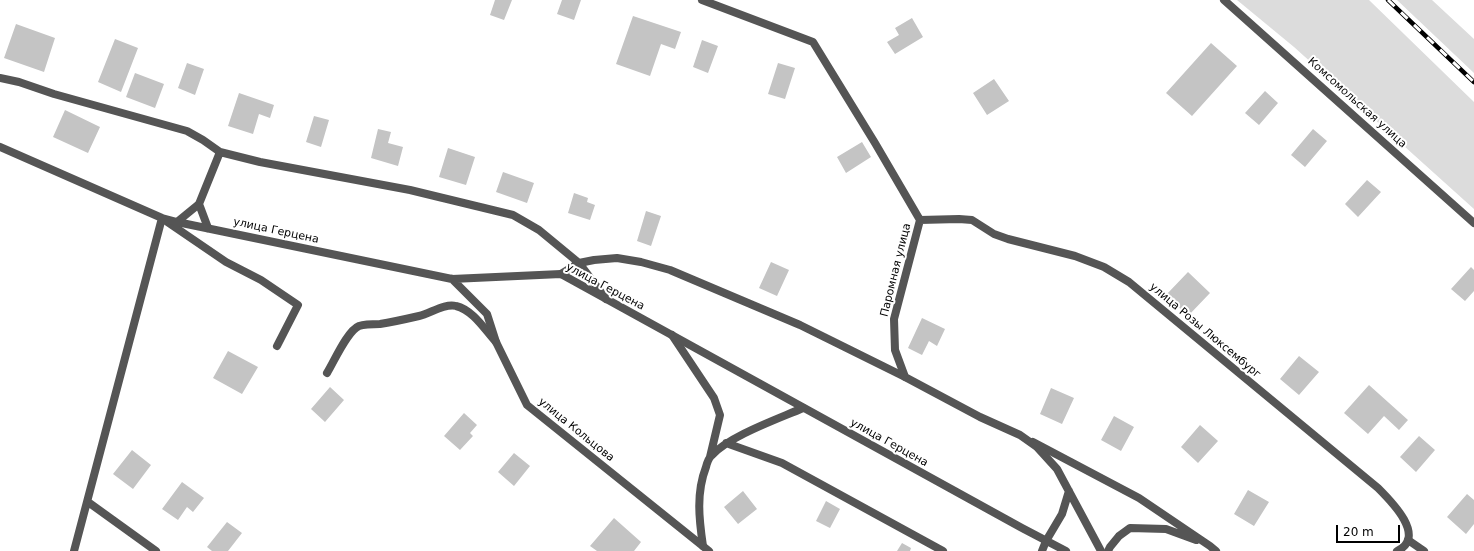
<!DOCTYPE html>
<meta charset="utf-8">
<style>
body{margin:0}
#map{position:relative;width:1474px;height:551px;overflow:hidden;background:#fff;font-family:"DejaVu Sans",sans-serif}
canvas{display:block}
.scale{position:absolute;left:1336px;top:525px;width:64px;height:18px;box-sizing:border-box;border:2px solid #000;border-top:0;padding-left:5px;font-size:12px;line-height:14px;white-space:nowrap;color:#000;-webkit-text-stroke:3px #fff;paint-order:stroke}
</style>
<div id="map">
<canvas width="1474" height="551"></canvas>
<div class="scale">20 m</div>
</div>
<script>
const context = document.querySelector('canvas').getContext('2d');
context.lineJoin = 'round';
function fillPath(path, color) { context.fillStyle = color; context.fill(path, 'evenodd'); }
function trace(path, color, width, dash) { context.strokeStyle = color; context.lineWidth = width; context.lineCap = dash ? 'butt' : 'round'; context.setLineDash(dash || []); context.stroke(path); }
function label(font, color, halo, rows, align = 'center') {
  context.font = font + ' "DejaVu Sans",sans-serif'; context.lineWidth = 4; context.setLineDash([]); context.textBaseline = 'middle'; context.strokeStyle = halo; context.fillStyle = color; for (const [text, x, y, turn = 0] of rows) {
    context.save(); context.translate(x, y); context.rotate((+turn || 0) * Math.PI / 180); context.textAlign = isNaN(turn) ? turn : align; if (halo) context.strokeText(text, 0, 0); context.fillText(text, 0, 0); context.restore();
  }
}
fillPath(new Path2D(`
 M1237,0H1369L1474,102V209L1294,47Z
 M1397,0H1432L1474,39V73Z`), '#dcdcdc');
fillPath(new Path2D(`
 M495,0H512L504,20L490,15Z
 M562,0H581L574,20L557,14Z
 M633,16L681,32L675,49L661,44L650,76L616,64Z
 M912,18L923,37L895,54L887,42L899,35L895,28Z
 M16,24L55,38L44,72L4,58Z
 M115,39L138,48L121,92L98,82Z
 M702,40L718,46L708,73L693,67Z
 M1211,43L1237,66L1192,116L1166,93Z
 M187,63L204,69L195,95L178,88Z
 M778,63L795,68L785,99L768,94Z
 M135,73L164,84L155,108L126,97Z
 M994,79L1009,101L987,115L973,93Z
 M1265,91L1278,103L1259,125L1245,113Z
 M239,93L274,105L270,118L259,114L253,134L228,126Z
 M65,110L100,127L88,153L53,137Z
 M314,116L329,120L321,147L306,142Z
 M378,129L391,132L388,143L403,147L398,166L371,158Z
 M1313,129L1327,141L1305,167L1291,155Z
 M862,142L871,157L846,173L837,157Z
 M448,148L475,157L466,185L439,177Z
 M503,172L534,183L527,203L496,192Z
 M1367,180L1381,192L1358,217L1345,204Z
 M574,193L588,198L587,202L595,205L590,220L568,213Z
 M646,211L661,216L651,246L637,241Z
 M771,262L789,270L777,296L759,288Z
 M1471,267L1474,270V291L1465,301L1451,289Z
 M1188,272L1210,293L1188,316L1166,295Z
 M922,318L945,329L937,346L929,341L922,355L908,348Z
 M228,351L258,367L242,394L213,378Z
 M1299,356L1319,372L1299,395L1280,379Z
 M1369,385L1408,420L1399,430L1384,416L1368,434L1344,413Z
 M330,387L344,400L325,422L311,409Z
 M1051,388L1074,398L1062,424L1040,414Z
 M464,413L477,425L470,433L473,436L460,450L444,436Z
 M1114,416L1134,427L1121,451L1101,440Z
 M1200,425L1218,441L1198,463L1181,447Z
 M1419,436L1435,450L1416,472L1400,457Z
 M132,450L151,465L133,489L113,474Z
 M514,453L530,466L514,486L498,472Z
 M182,482L204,498L193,512L187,507L178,520L162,509Z
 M1248,490L1269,502L1254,526L1234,514Z
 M743,491L757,509L738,524L724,507Z
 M1467,494L1474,500V524L1466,534L1447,517Z
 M826,501L840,509L830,528L816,521Z
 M614,518L641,542L634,551H597L590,546Z
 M227,522L242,533L228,551H212L207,547Z
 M902,543L911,548L910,551H897Z`), '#c4c4c4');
trace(new Path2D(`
 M0,78L19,82L54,94L187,131L203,140L220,152L260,162L410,190L513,215L539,230L579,263L606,299
 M199,204L208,228
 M163,219L226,262L261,280L298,305L277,346
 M177,222L199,204L220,152
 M561,274L579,263L594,260L617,258L641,262L670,270L800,325L905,377
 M672,335L714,398L720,415L710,457
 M327,373C334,362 347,331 359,326C365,324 374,324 380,324C393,322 406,319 419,316C431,313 445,303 456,306C473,310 485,330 496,342
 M1033,442L1139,498L1210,546L1216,551
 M726,443L782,463L943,551
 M1408,540L1424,551
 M703,546C699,519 696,493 706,467C707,463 708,459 711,456C729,436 778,419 803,408
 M1108,551L1110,547L1119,536L1130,528L1166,529L1196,540`), '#555', 8);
trace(new Path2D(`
 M702,0L813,42L875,143L920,220L894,319L895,350L905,377L980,417L1020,435L1037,447L1057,469L1101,551
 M1224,0L1474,223
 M0,147L162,218L177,222L452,279L561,274L1022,528L1066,551
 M920,220L959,219L972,220L994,234L1008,239L1075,256L1104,267L1129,282L1378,488C1392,502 1427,537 1397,551
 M452,279L487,314L496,342L527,405L709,551
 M88,502L156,551
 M74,551L162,218
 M1042,551L1046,541L1062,514L1069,491`), '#555', 8);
const rail = new Path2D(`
 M1388,0L1474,82`);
trace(rail, '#000', 4.5);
trace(rail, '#fff', 3, [9]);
label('11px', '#000', '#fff', [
 ["Комсомольская улица",1357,103,42],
 ["улица Герцена",276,231,12],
 ["Паромная улица",896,270,-76],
 ["улица Герцена",605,287,28],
 ["улица Розы Люксембург",1205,331,40],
 ["улица Кольцова",576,430,39],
 ["улица Герцена",889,443,29]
]);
</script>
